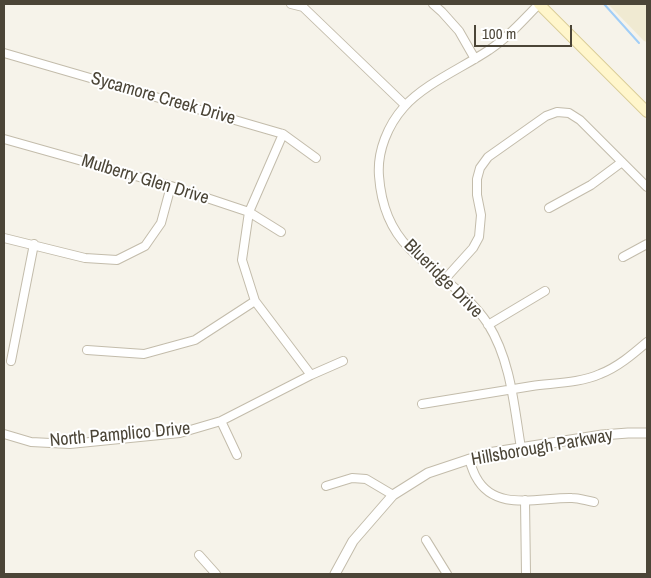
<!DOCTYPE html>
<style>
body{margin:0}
#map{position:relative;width:651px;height:578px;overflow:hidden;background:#f6f3ea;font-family:"Archivo Narrow",sans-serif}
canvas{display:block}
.frame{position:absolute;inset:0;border:5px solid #4b4537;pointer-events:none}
.scale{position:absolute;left:474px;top:25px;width:98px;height:22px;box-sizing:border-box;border:2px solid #4b4537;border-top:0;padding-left:6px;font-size:15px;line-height:18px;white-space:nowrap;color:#4b4537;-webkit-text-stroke:4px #fff;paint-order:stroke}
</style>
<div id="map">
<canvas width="651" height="578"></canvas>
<div class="frame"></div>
<div class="scale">100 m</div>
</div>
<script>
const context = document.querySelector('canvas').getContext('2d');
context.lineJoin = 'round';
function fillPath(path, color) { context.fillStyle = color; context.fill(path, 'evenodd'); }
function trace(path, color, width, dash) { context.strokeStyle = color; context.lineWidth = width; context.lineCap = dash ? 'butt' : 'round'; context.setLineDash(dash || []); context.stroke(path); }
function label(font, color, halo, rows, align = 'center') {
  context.font = font + ' "Archivo Narrow",sans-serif'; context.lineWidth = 4; context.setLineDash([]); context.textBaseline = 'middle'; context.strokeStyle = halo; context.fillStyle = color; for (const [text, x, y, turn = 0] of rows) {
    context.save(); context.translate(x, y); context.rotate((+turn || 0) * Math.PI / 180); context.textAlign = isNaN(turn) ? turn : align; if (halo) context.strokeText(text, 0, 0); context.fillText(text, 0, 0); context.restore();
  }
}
fillPath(new Path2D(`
 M608,4H647V42L644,41Z`), '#f0ead2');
trace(new Path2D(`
 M604,4L639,43`), '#a1cef7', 2);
const minor = new Path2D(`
 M291,4L303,7L405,105
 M433,4L442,12L459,31L475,59
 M4,53L283,134L316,158
 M283,134L249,212L242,260L255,301L311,375
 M4,139L171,186L249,212L281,232
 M549,208L591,185L622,162
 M4,238L85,258L117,260L145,246L161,223L171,186
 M623,257L647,244
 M445,279L473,248L479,237L481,215L477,195V179L480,168L488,157L546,116L557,112L569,113L580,120L647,187
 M488,325L545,291
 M87,350L144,354L195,340L255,301
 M11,361L34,244
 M422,404C459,398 495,392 532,386C553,383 580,383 600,374C618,367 633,354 647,342
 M221,421L237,455
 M4,434L31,442L70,444L180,433L221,421L311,375L343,361
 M521,448C514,406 511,361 488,324C468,293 434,274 409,248C390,229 381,203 379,176C377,151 388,125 404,107C424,84 464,67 489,50C508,38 523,20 539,4
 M469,459C471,465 473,472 476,477C495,513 540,497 572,498C579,498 587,501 594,502
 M326,486L352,478L366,479L393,495
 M525,500L526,574
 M426,540L447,574
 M199,555L216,574`);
const tertiary = new Path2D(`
 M335,574L353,541L393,495L428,473L488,453L602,435L628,433H647`);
const secondary = new Path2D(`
 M539,4L647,112`);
trace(minor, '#c3bcab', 10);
trace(tertiary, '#c3bcab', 11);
trace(secondary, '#dacc96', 12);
trace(minor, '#fff', 8);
trace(tertiary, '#fff', 9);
trace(secondary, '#fff6cb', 10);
label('18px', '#4b4537', '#fff', [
 ["Sycamore Creek Drive",163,99,16],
 ["Mulberry Glen Drive",145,180,17],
 ["Blueridge Drive",443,279,45],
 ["North Pamplico Drive",120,435,-5],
 ["Hillsborough Parkway",542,448,-10]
]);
</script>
